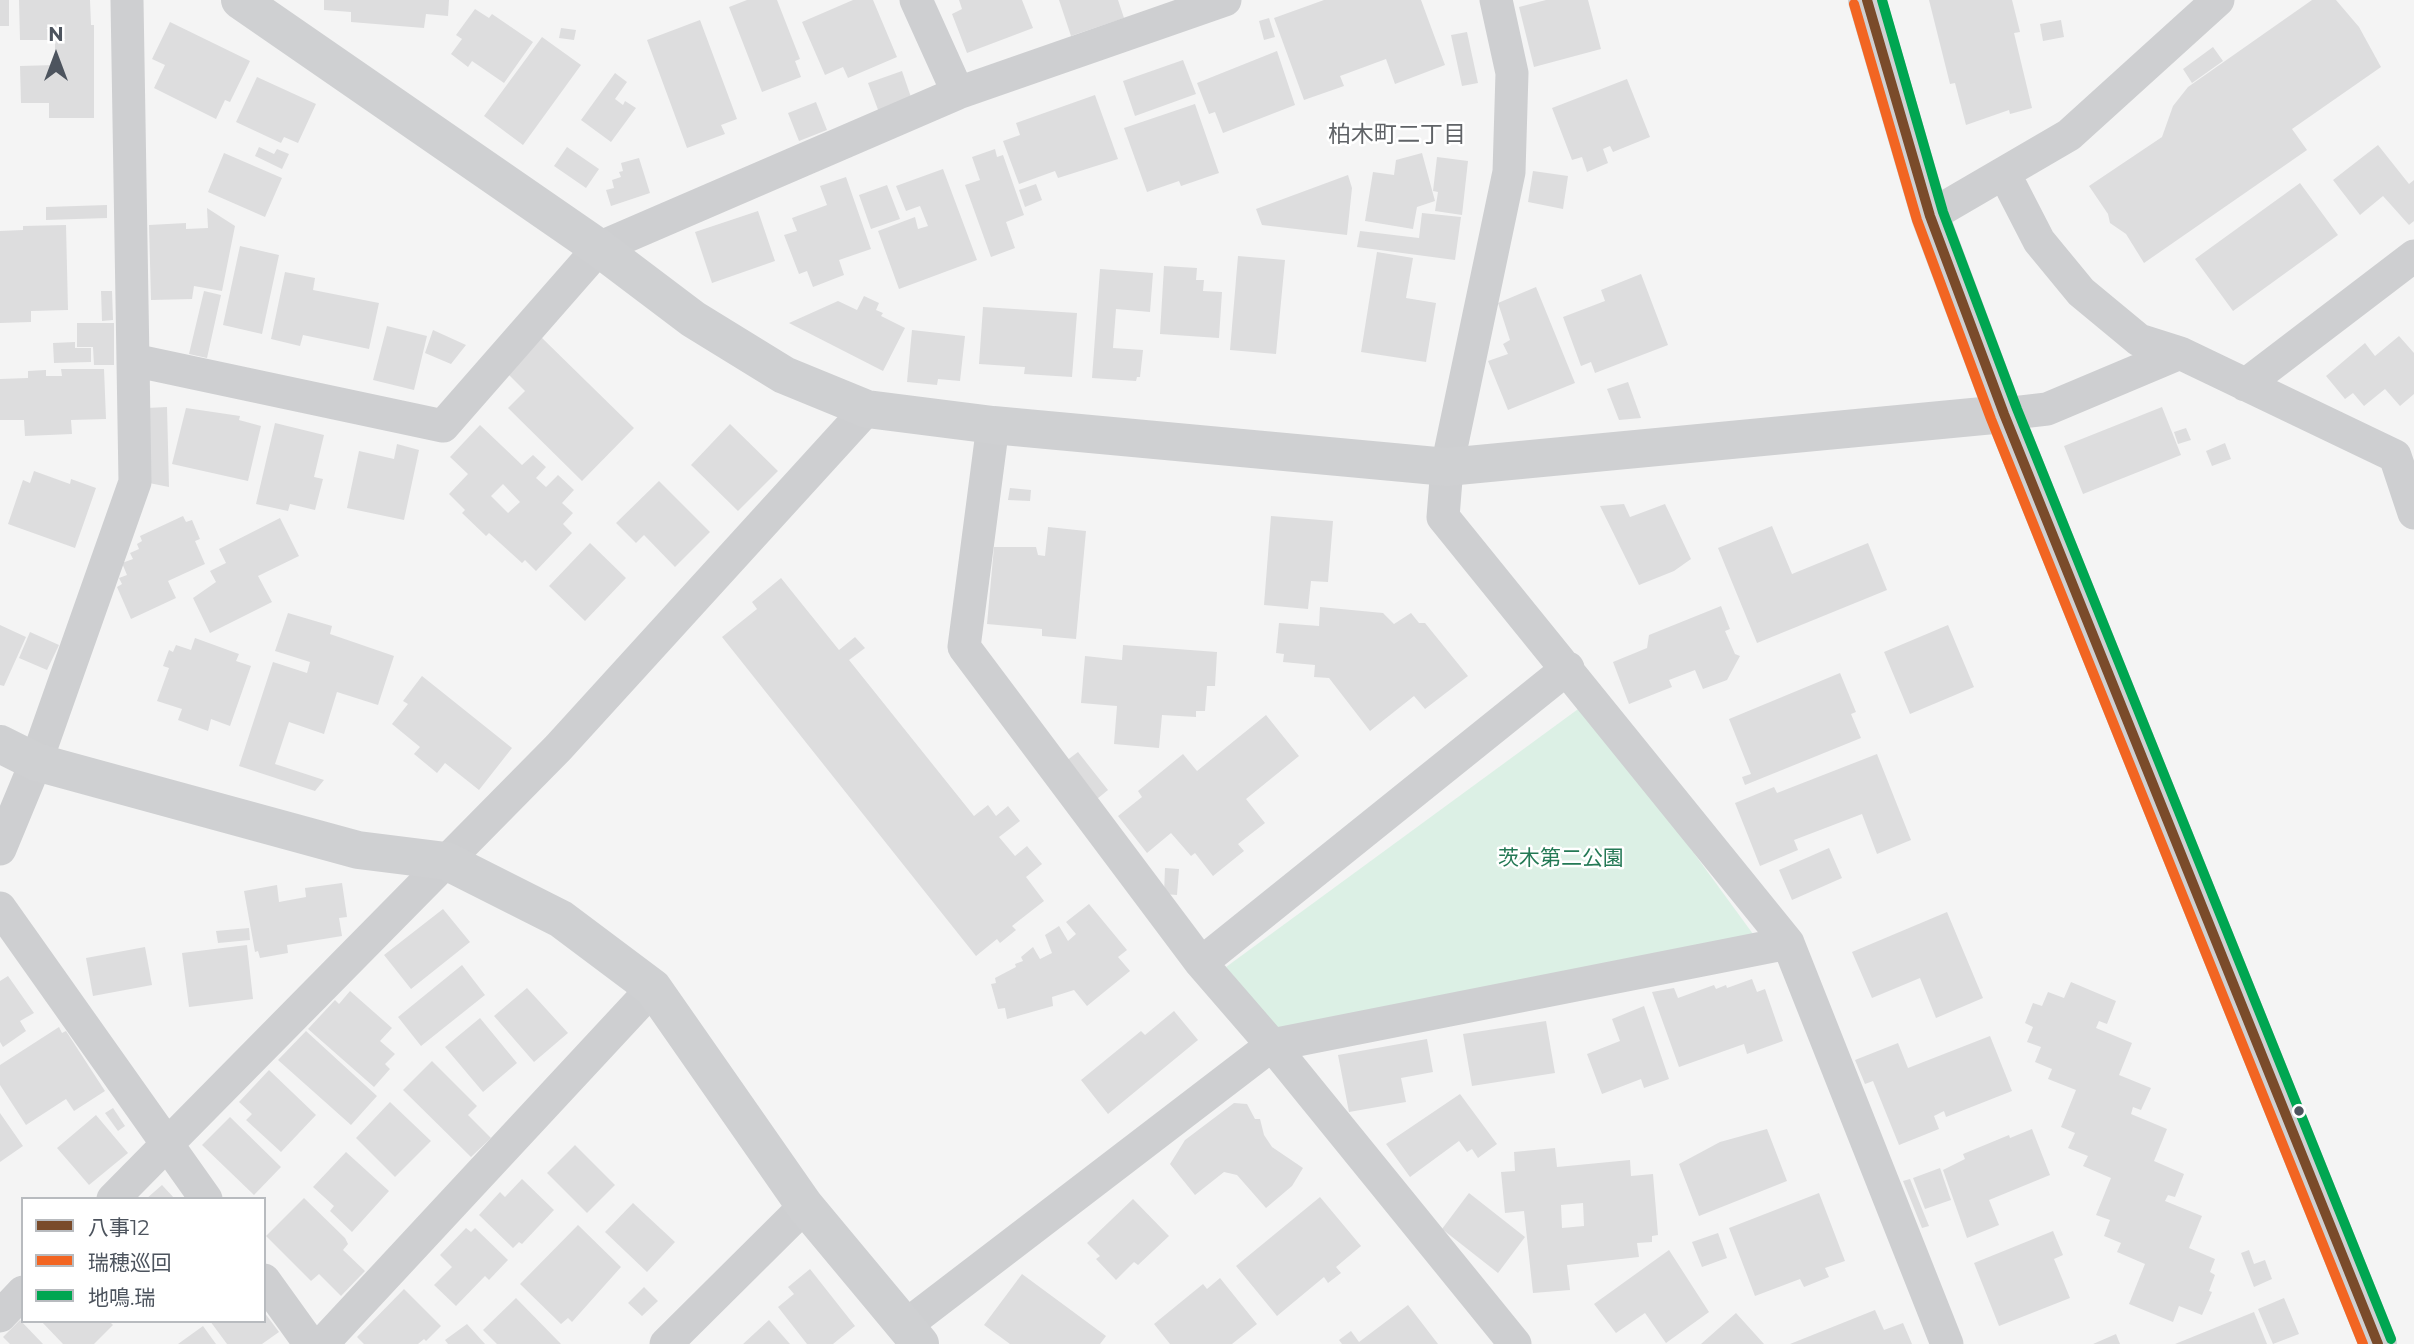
<!DOCTYPE html>
<meta charset="utf-8">
<style>
body{margin:0}
#map{position:relative;width:2414px;height:1344px;overflow:hidden;background:#f4f4f4;font-family:Montserrat,"Noto Sans JP",sans-serif}
canvas{display:block}
.legend{position:absolute;left:21px;top:1197px;width:245px;height:126px;box-sizing:border-box;background:#fff;border:2px solid #b8bbbf;margin:0;padding:9px 12px;list-style:none;font-size:21px;color:#4d545e}
.legend li{display:flex;align-items:center;gap:14px;height:35px}
.legend b{width:35px;border:2px solid #b8bbbf}
.north{position:absolute;left:21px;top:21px;width:70px;height:70px;-webkit-text-stroke:5px #fff;paint-order:stroke;rotate:0deg;font-size:19px;font-weight:700;line-height:28px;text-align:center;color:#4d545e}
.north::after{content:'';display:block;margin:auto;width:24px;height:32px;background:#4d545e;clip-path:polygon(50% 0,100% 100%,50% 72%,0 100%)}
</style>
<div id="map">
<canvas width="2414" height="1344"></canvas>
<ul class="legend">
<li><b style="height:9px;background:#7a4b2a"></b>八事12</li>
<li><b style="height:9px;background:#f26522"></b>瑞穂巡回</li>
<li><b style="height:9px;background:#00a651"></b>地鳴.瑞</li>
</ul>
<div class="north">N</div>
</div>
<script>
const context = document.querySelector('canvas').getContext('2d');
context.lineJoin = 'round';
function fillPath(path, color) { context.fillStyle = color; context.fill(path, 'evenodd'); }
function trace(path, color, width, dash) { context.strokeStyle = color; context.lineWidth = width; context.lineCap = dash ? 'butt' : 'round'; context.setLineDash(dash || []); context.stroke(path); }
function label(font, color, halo, rows, align = 'center') {
  context.font = font + ' Montserrat,"Noto Sans JP",sans-serif'; context.lineWidth = 5; context.setLineDash([]); context.textBaseline = 'middle'; context.strokeStyle = halo; context.fillStyle = color; for (const [text, x, y, turn = 0] of rows) {
    context.save(); context.translate(x, y); context.rotate((+turn || 0) * Math.PI / 180); context.textAlign = isNaN(turn) ? turn : align; if (halo) context.strokeText(text, 0, 0); context.fillText(text, 0, 0); context.restore();
  }
}
fillPath(new Path2D(`
 M1585,704L1753,934L1278,1029L1226,967Z`), '#dcf0e5');
fillPath(new Path2D(`
 M0,0H9V26H0Z
 M19,0H90L91,25H94V118H49V103H21L20,66L55,65V40H20Z
 M324,0H449L448,16L426,14L424,28L351,22V12L324,10Z
 M747,0H777L800,59L795,61L801,77L762,92L729,7Z
 M853,0H873L897,57L848,78L843,67L825,75L802,22Z
 M959,0H1022L1033,28L967,53L952,14L962,9Z
 M1059,0H1118L1124,18L1071,36Z
 M1324,0H1421L1445,65L1395,84L1386,59L1340,76L1344,86L1304,100L1274,18Z
 M1546,0H1588L1601,49L1534,67L1519,7Z
 M1929,0H2012L2020,32L2014,33L2032,108L2010,114L2009,110L1966,125L1955,83L1950,84Z
 M2312,0H2336L2359,27L2381,67L2292,129L2307,150L2144,263L2126,234L2110,223L2108,214L2089,186L2162,137L2173,106L2188,87Z
 M475,9L489,18L492,14L533,42L504,83L472,61L468,67L451,54L462,39L456,35Z
 M1269,18L1275,37L1264,40L1259,21Z
 M700,20L737,119L721,125L725,134L687,148L647,40Z
 M2061,20L2064,37L2043,41L2040,24Z
 M170,22L250,61L230,102L225,100L216,119L154,88L165,65L152,59Z
 M561,28L576,30L574,40L559,38Z
 M1467,32L1478,83L1462,86L1451,35Z
 M542,37L581,65L523,145L484,116Z
 M2213,47L2223,61L2192,83L2183,69Z
 M1277,51L1295,105L1223,133L1215,112L1209,114L1197,83Z
 M1183,60L1196,94L1135,116L1123,81Z
 M902,71L913,103L880,115L868,83Z
 M615,73L627,82L615,99L623,105L625,101L636,108L611,142L581,120Z
 M257,77L316,104L298,143L284,137L281,143L236,122Z
 M1627,79L1650,137L1613,152L1610,146L1603,149L1608,163L1587,172L1582,157L1572,160L1552,108Z
 M1095,95L1118,159L1058,178L1055,171L1019,184L1003,141L1020,135L1016,123Z
 M816,102L827,130L799,141L788,113Z
 M1195,104L1219,173L1181,186L1179,181L1147,192L1124,128Z
 M2378,145L2409,184L2414,180V221L2409,225L2383,196L2360,215L2333,180Z
 M259,147L274,154L277,149L289,154L282,169L255,156Z
 M567,147L599,169L586,188L554,166Z
 M995,149L997,157L1003,155L1024,215L1006,222L1015,248L991,257L965,185L980,180L972,157Z
 M224,153L282,178L265,217L208,192Z
 M1422,153L1435,201L1417,207L1413,229L1365,221L1373,172L1394,175L1396,160Z
 M1437,157L1468,161L1462,215L1435,211L1438,192L1433,191Z
 M639,158L650,193L611,206L606,190L614,188L612,180L621,177L619,172L623,171L621,163Z
 M943,169L977,260L899,289L878,231L915,217L918,229L928,226L920,206L906,211L896,186Z
 M1533,171L1568,176L1563,209L1528,202Z
 M1348,175L1352,188L1347,235L1262,225L1256,209Z
 M846,177L871,249L839,260L844,275L813,287L807,271L799,274L784,235L797,231L792,218L827,205L820,186Z
 M2300,183L2338,235L2233,311L2195,259Z
 M1036,184L1042,200L1025,207L1019,190Z
 M887,185L900,219L871,229L859,195Z
 M107,205V218L46,220V207Z
 M207,208L235,226L222,291L194,286L192,299L151,300L149,225L186,223V229L208,228Z
 M758,211L775,261L712,283L695,232Z
 M1422,213L1461,217L1455,260L1357,247L1360,231L1419,238Z
 M66,225L68,310L31,311V322L0,323V231L23,230V226Z
 M240,246L279,255L262,334L223,325Z
 M1377,252L1413,258L1406,298L1436,303L1426,362L1361,352Z
 M1238,256L1285,260L1276,354L1230,350Z
 M1164,266L1197,268L1196,280H1204L1203,291L1222,292L1219,338L1160,334Z
 M1100,269L1153,273L1150,312L1116,309L1113,348L1143,350L1140,377H1137L1136,381L1092,378Z
 M285,272L315,278L313,290L379,303L369,349L303,335L300,346L271,339Z
 M1641,274L1668,345L1595,373L1591,362L1581,366L1563,317L1605,301L1601,290Z
 M1536,287L1575,383L1508,410L1488,361L1508,354L1503,344L1510,340L1498,303Z
 M101,291H112L113,320L102,321Z
 M204,291L221,295L207,358L189,354Z
 M864,296L879,303L876,310L883,313L881,316L905,328L883,371L789,323L838,301L857,310Z
 M983,307L1077,313L1072,377L1024,374L1025,367L979,364Z
 M77,323H114V365H94L93,347H77Z
 M387,326L427,336L414,390L373,380Z
 M433,330L466,345L451,364L425,353Z
 M912,330L965,336L960,381L938,379L937,385L907,382Z
 M540,336L634,428L582,481L508,408L525,391L505,371Z
 M2399,336L2414,353V394L2400,406L2385,389L2364,406L2353,393L2345,399L2326,376L2365,343L2375,356Z
 M75,342V348H91V362L54,363L53,343Z
 M61,369H104L106,419L71,420L72,434L25,436L24,420H0V379L28,378V371L46,370V376H62Z
 M1628,382L1641,418L1619,420L1607,389Z
 M167,407L169,487L149,483L147,408Z
 M2162,407L2181,455L2083,494L2064,446Z
 M186,408L240,416L239,420L261,426L248,481L172,464Z
 M275,423L324,435L314,477L323,479L315,510L290,504L288,511L256,504Z
 M730,424L778,471L738,511L691,465Z
 M480,425L522,465L533,455L546,467L536,478L546,487L558,475L574,490L562,503L573,513L563,524L572,533L536,571L525,560L522,563L489,533L486,536L462,513L465,510L449,494L468,474L450,457ZM503,484L520,502L508,513L491,496Z
 M2186,428L2191,440L2178,444L2174,432Z
 M2225,443L2231,459L2212,466L2206,451Z
 M397,444L419,450L404,520L347,508L359,451L394,459Z
 M34,471L70,484L71,479L96,488L75,548L8,524L23,480L30,483Z
 M659,481L710,532L675,567L644,535L636,543L616,523Z
 M1010,488L1031,490L1030,501L1008,500Z
 M1624,504L1630,517L1665,504L1691,559L1674,571L1639,585L1600,506Z
 M183,516L186,522L192,520L200,539L195,541L205,564L168,581L176,598L131,619L117,587L122,584L119,578L127,575L122,563L133,559L130,553L139,549L137,544L142,541L140,536Z
 M1271,516L1333,521L1328,582L1311,581L1308,609L1264,605Z
 M280,518L299,556L258,576L272,602L210,633L193,598L216,582L210,571L226,563L219,549Z
 M1772,526L1792,574L1868,543L1887,590L1757,643L1718,548Z
 M1048,527L1086,531L1076,639L1042,636V629L987,624L994,547H1036L1038,555L1045,556Z
 M590,543L626,578L585,621L549,586Z
 M781,578L839,650L855,637L865,648L849,660L974,816L988,805L996,816L1008,806L1020,821L999,837L1015,856L1027,846L1042,864L1026,877L1044,901L1012,926L1016,930L1000,943L997,939L976,956L722,637L757,609L752,602Z
 M1721,606L1730,629L1725,631L1735,654L1740,656L1727,680L1703,689L1695,670L1669,680L1672,687L1629,704L1613,662L1647,648L1649,635Z
 M1320,607L1383,613L1394,624L1411,613L1419,623H1425L1468,676L1425,709L1414,696L1370,731L1329,678L1314,677L1315,665L1283,662L1284,654L1276,653L1279,623L1319,626Z
 M288,613L332,626L330,634L394,656L378,705L337,692L324,734L289,722L275,764L324,780L315,791L239,766L273,662L307,673L310,662L275,651Z
 M0,625L26,637L4,686L0,685Z
 M1948,625L1974,687L1910,714L1884,652Z
 M30,632L59,645L47,670L19,658Z
 M195,638L239,654L236,661L251,666L230,726L211,719L208,731L178,720L182,709L157,701L169,668L163,666L169,650L173,652L176,645L191,650Z
 M1123,645L1217,652L1215,686H1207L1205,711H1196V717L1162,715L1159,748L1114,744L1117,706L1081,703L1085,656L1122,660Z
 M1840,673L1856,712L1851,714L1861,738L1745,785L1742,777L1751,774L1729,719Z
 M422,676L512,748L479,790L445,763L437,773L414,754L420,747L392,724L408,704L403,701Z
 M1266,715L1299,756L1246,799L1265,823L1238,844L1244,851L1213,876L1195,853L1191,856L1171,833L1147,853L1118,816L1142,797L1138,791L1183,754L1197,771Z
 M1078,752L1108,790L1092,803L1062,764Z
 M1877,754L1911,840L1877,854L1862,814L1794,840L1798,850L1760,866L1735,803L1774,787L1777,793Z
 M1829,848L1842,878L1792,900L1779,870Z
 M1165,868L1179,869L1177,895L1164,894Z
 M342,883L347,917L339,918L342,936L287,945L288,953L260,958L258,951L255,952L244,891L277,885L279,902L306,897L305,888Z
 M1089,904L1127,950L1118,957L1130,971L1087,1006L1074,990L1052,997L1053,1006L1007,1019L1005,1008L998,1009L991,984L996,983L995,978L1016,967L1015,964L1023,961L1021,957L1033,947L1040,959L1052,953L1045,935L1059,926L1068,941L1076,934L1066,922Z
 M443,909L470,942L411,989L384,955Z
 M1947,912L1983,998L1936,1018L1920,978L1872,998L1852,952Z
 M249,928L250,940L218,943L216,931Z
 M247,945L253,999L189,1007L182,953Z
 M145,947L152,985L93,996L86,958Z
 M462,965L485,995L421,1046L398,1017Z
 M8,976L34,1013L20,1021L26,1031L3,1047L0,1042V981Z
 M1752,979L1757,992L1765,989L1783,1041L1747,1054L1744,1044L1679,1067L1652,992L1674,988L1678,998L1714,985L1716,989L1726,985L1727,988Z
 M2071,982L2116,1001L2107,1024L2099,1021L2096,1028L2132,1043L2119,1075L2151,1088L2141,1110L2133,1107L2131,1114L2167,1129L2154,1161L2184,1174L2175,1197L2168,1195L2165,1201L2202,1216L2189,1248L2215,1259L2210,1272L2215,1275L2209,1291L2212,1292L2202,1315L2179,1306L2173,1322L2129,1304L2145,1264L2117,1252L2121,1243L2104,1236L2110,1220L2096,1215L2111,1178L2083,1166L2088,1156L2068,1148L2075,1133L2061,1127L2076,1090L2048,1079L2052,1069L2035,1062L2041,1047L2027,1042L2033,1027L2025,1023L2033,1003L2042,1006L2048,992L2064,998Z
 M527,988L568,1033L534,1062L494,1016Z
 M350,991L392,1028L380,1041L395,1054L385,1064L390,1069L374,1087L308,1029L335,1000L339,1004Z
 M1644,1006L1669,1079L1644,1088L1641,1079L1602,1094L1587,1054L1620,1041L1612,1019Z
 M1174,1011L1198,1040L1108,1114L1081,1080L1141,1031L1145,1035Z
 M480,1018L517,1063L483,1092L445,1047Z
 M1546,1021L1555,1073L1472,1086L1463,1034Z
 M59,1027L62,1033L66,1031L105,1091L74,1111L66,1099L26,1125L0,1085V1065Z
 M306,1031L377,1096L351,1125L278,1060Z
 M1990,1036L2012,1091L1946,1117L1944,1111L1934,1116L1939,1129L1899,1145L1873,1081L1865,1084L1855,1060L1898,1043L1908,1068Z
 M1427,1039L1433,1072L1401,1078L1406,1102L1349,1112L1338,1055Z
 M432,1061L477,1106L468,1115L491,1138L471,1157L403,1090Z
 M269,1070L316,1115L281,1152L246,1120L252,1114L239,1102Z
 M1460,1094L1497,1144L1478,1158L1472,1149L1467,1152L1459,1141L1410,1177L1386,1144Z
 M390,1102L431,1141L395,1177L356,1138Z
 M1234,1103L1247,1104L1255,1119H1260L1264,1135L1272,1147L1303,1168L1292,1186L1266,1208L1237,1175L1224,1172L1195,1195L1170,1164L1185,1140Z
 M113,1108L125,1126L118,1131L105,1113Z
 M0,1113L23,1146L0,1162Z
 M96,1115L128,1153L89,1185L57,1148Z
 M230,1117L281,1167L254,1195L202,1145Z
 M1767,1129L1787,1181L1699,1216L1679,1164L1720,1142Z
 M2032,1129L2050,1175L1989,1200L1999,1225L1967,1238L1943,1170L1965,1159L1963,1154L2009,1135L2010,1138Z
 M575,1145L615,1185L587,1213L547,1173Z
 M1555,1148L1557,1167L1630,1160L1631,1176L1653,1174L1658,1235L1652,1236V1242L1637,1243L1639,1257L1567,1265L1570,1290L1533,1293L1524,1211L1505,1213L1501,1172L1515,1171L1514,1152ZM1583,1203L1584,1226L1562,1228L1561,1205Z
 M346,1152L389,1191L352,1232L330,1211L334,1206L313,1187Z
 M1940,1168L1951,1200L1925,1209L1913,1178Z
 M522,1179L554,1210L522,1244L519,1242L513,1248L479,1215L500,1192L505,1197Z
 M1910,1179L1929,1226L1922,1228L1903,1181Z
 M162,1185L175,1199H146Z
 M1469,1193L1525,1237L1498,1273L1442,1229Z
 M1819,1193L1845,1261L1825,1268L1829,1277L1804,1287L1800,1279L1755,1296L1729,1228Z
 M1320,1197L1361,1246L1336,1267L1341,1273L1328,1283L1324,1277L1277,1316L1236,1266Z
 M304,1198L345,1238L348,1244L343,1250L365,1271L341,1296L319,1274L311,1281L266,1236Z
 M1133,1199L1169,1236L1138,1265L1134,1262L1116,1280L1096,1259L1100,1256L1087,1243Z
 M633,1203L675,1242L647,1272L605,1232Z
 M578,1225L621,1267L572,1322L568,1318L561,1324L520,1284Z
 M466,1228L471,1232L475,1228L508,1260L489,1280L485,1276L456,1306L434,1285L452,1267L440,1255Z
 M2053,1231L2063,1255L2054,1259L2070,1298L1999,1326L1974,1263Z
 M1718,1233L1727,1258L1702,1267L1692,1242Z
 M1669,1250L1709,1312L1666,1343L1645,1313L1616,1333L1594,1304Z
 M2249,1250L2254,1264L2265,1260L2272,1279L2254,1287L2241,1253Z
 M810,1269L855,1326L833,1344H807L778,1307L794,1294L788,1287Z
 M1022,1274L1106,1336L1100,1344H1010L984,1325Z
 M1220,1278L1257,1324L1232,1344H1170L1154,1324L1203,1284L1207,1289Z
 M644,1287L658,1301L642,1316L628,1303Z
 M404,1289L441,1326L426,1341L424,1339L418,1344H364L357,1337Z
 M516,1298L561,1344H497L483,1330Z
 M2284,1298L2299,1334L2273,1344L2258,1309Z
 M1408,1305L1438,1344H1342L1339,1340L1351,1331L1359,1342Z
 M1875,1310L1884,1330L1903,1323L1912,1344H1790Z
 M264,1312L279,1332L262,1344H227L210,1321H264Z
 M2254,1312L2267,1344H2175Z
 M1736,1313L1764,1344H1701Z
 M20,1320L43,1344H10L3,1337Z
 M769,1320L790,1344H743Z
 M41,1321H109L113,1325L94,1344H63Z
 M467,1324L485,1344H448L445,1340Z
 M203,1326L216,1344H178Z
 M2116,1334L2120,1344H2093Z`), '#ddddde');
trace(new Path2D(`
 M916,0L958,93
 M1496,0L1512,73L1509,172L1447,467L1443,517L1788,943L1947,1344
 M2004,173L2039,241L2081,292L2139,340L2180,353
 M1930,216L2069,135L2218,0
 M133,360L443,426L599,248L958,93L1225,0
 M2245,385L2414,256
 M2004,414L2047,409L2180,353L2395,456L2414,513
 M993,425L964,647L1201,963L1272,1045L1515,1344
 M0,849L36,762L135,482L127,0
 M0,908L206,1199
 M1201,963L1568,668
 M113,1199L558,748L867,409
 M264,1280L310,1344
 M0,1316L23,1292
 M905,1326L1272,1045L1788,943
 M322,1344L653,988
 M666,1344L805,1206`), '#cecfd1', 33);
trace(new Path2D(`
 M240,0L599,248L693,319L784,375L867,409L993,425L1447,467L2004,414
 M1867,0L1930,216L2004,414L2378,1344
 M0,744L36,762L358,850L446,861L561,919L653,988L805,1206L920,1344`), '#cfd0d2', 38);
trace(new Path2D(`
 M1867,0L1930,216L2004,414L2378,1344`), '#7a4b2a', 10);
trace(new Path2D(`
 M1854,4L1917,220L1991,419L2363,1344`), '#f26522', 10);
trace(new Path2D(`
 M1882,0L1943,212L2017,409L2391,1339`), '#00a651', 10);
for (const [x, y, r, color] of [
 [2299,1111,6,"#4d545e"]
]) { const dot = new Path2D(); dot.arc(x, y, r, 0, 2 * Math.PI); context.fillStyle = color; context.fill(dot); trace(dot, '#fff', 2.5); }
label('21px', '#247955', '#fff', [
 ["茨木第二公園",1561,859]
]);
label('23px', '#606367', '#fff', [
 ["柏木町二丁目",1397,135]
]);
</script>
